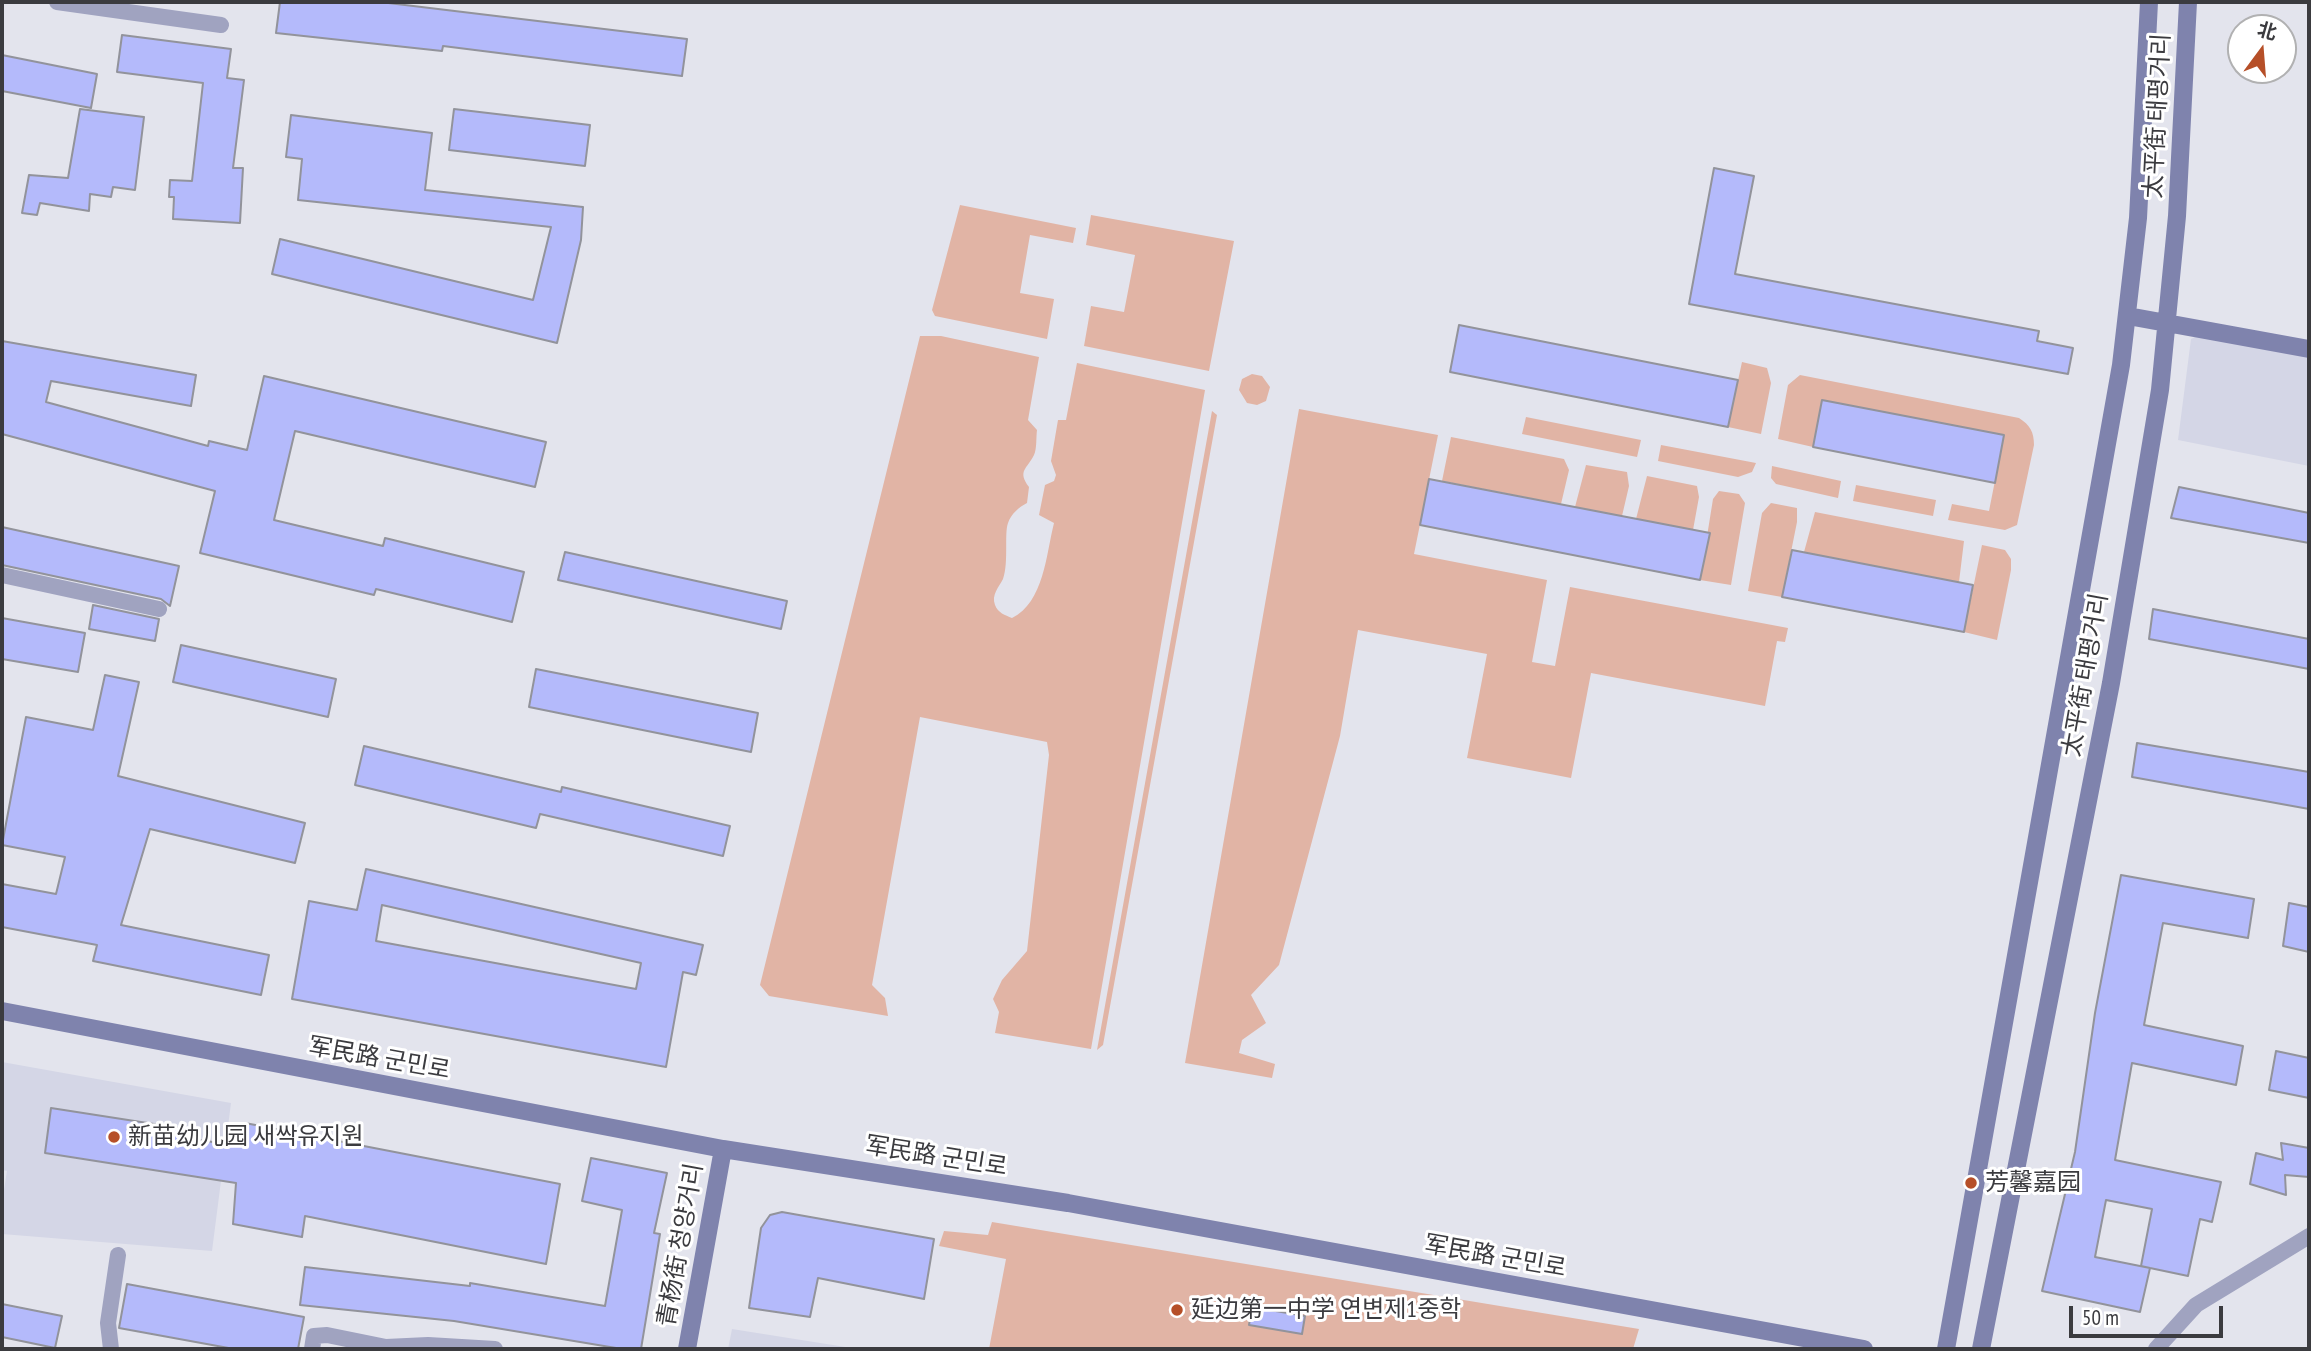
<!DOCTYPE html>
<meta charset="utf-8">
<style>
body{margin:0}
#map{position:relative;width:2311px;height:1351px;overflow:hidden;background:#e3e4ed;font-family:"PT Sans Narrow","Noto Sans SC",sans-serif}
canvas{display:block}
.frame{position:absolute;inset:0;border:4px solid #3b3b3f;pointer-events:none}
.north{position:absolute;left:2227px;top:14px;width:70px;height:70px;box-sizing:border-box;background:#fff;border:2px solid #b1b1b2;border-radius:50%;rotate:16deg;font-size:19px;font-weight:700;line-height:28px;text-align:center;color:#3b3b3f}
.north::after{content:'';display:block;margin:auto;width:24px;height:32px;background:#b64f28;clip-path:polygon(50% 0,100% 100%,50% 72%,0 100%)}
.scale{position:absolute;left:2069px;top:1306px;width:154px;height:32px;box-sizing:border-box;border:4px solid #3b3b3f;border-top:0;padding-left:9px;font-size:21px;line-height:24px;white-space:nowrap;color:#3b3b3f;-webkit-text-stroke:5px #fff;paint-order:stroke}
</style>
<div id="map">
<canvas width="2311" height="1351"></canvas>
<div class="frame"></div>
<div class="north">北</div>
<div class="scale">50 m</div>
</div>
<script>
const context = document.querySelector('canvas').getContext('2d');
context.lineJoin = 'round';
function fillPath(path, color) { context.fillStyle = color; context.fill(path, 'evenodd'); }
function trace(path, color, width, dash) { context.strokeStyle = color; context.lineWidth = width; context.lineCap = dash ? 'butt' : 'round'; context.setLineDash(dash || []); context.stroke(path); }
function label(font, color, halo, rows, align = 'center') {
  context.font = font + ' "PT Sans Narrow","Noto Sans SC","Noto Sans KR",sans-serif'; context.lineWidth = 6; context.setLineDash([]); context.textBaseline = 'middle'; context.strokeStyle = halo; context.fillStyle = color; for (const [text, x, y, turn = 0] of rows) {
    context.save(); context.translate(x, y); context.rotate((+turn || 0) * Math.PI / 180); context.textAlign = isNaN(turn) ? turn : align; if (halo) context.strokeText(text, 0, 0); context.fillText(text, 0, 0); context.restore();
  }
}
fillPath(new Path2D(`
 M2199,335L2309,357V466L2178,440L2191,339Z
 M2,1062L231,1103L212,1251L2,1234V1202L7,1171L2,1170Z
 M732,1329L858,1349H859H728Z`), '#d4d6e6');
fillPath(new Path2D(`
 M960,205L1076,228L1073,243L1030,235L1020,293L1054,299L1047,339L935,316L932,310Z
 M1091,215L1234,241L1209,371L1084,346L1091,306L1124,312L1135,255L1086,245Z
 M920,336H941L1039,357L1028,420L1037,430C1036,437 1037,449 1034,455C1027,469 1017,471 1029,487L1027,503C1019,507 1011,514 1008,523C1004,534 1009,562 1003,579C999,587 991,595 995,605C998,613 1005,615 1012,618C1044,602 1046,555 1054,523L1039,515L1045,485L1054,481L1056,475L1051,461L1058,420H1066L1077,363L1205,390L1091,1049L995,1033L999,1012L993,999L1002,980L1027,951L1049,755L1047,742L920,717L872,985L885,998L888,1016L769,996L760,985Z
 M1742,362L1767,368L1771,383L1761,434L1728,427Z
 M1252,374L1262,376L1270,387L1266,401L1257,405L1247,403L1239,390L1242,379Z
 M1800,375L2019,418C2030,425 2034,432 2034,445L2017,525L2005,530L1948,520L1952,504L1989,511L2004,435L1813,447L1778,439L1788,385Z
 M1299,409L1438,435L1414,554L1547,580L1532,662L1555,666L1570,587L1788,628L1785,642L1777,641L1765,706L1591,673L1571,778L1467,758L1487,654L1358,630L1340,736L1279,965L1251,995L1266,1023L1242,1040L1239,1053L1275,1064L1272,1078L1185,1063Z
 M1212,411L1217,415L1103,1045L1097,1050Z
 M1526,417L1641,440L1637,457L1522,434Z
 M1451,437L1564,459L1569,470L1561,504L1442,481Z
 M1661,445L1756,463L1752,472L1738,477L1658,461Z
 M1586,465L1627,472L1629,486L1622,516L1575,507Z
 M1772,466L1841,481L1838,498L1776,484L1771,478Z
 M1647,476L1697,486L1699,497L1693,530L1636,519Z
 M1856,485L1936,500L1933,516L1853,501Z
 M1719,491L1739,494L1745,503L1731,585L1700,580L1713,499Z
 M1771,503L1797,508V522L1782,597L1748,591L1762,513Z
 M1815,512L1964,541L1959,582L1804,552Z
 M1982,545L2005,550L2011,559V570L1997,640L1964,632Z
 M992,1222L1639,1329L1633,1349H989L1006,1259L939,1246L944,1231L988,1235Z`), '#e1b4a5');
const building = new Path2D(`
 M280,2H380L687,39L682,76L443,46L442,51L276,33Z
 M122,35L231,49L227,78L244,80L233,168H243L240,223L173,219L174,197H169L170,180L192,181L203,83L117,72Z
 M2,55L97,74L91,108L2,91Z
 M80,109L144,117L135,190L113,187L111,197L90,194L89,211L40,203L37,215L22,213L29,175L68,178Z
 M454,109L590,125L585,166L449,150Z
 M291,115L432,133L425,190L583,207L581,240L557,343L272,274L280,239L533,300L551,227L298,200L302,159L286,157Z
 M1714,168L1754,176L1735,274L2039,331L2037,341L2073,348L2068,374L1689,304Z
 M1459,325L1738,380L1728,427L1450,372Z
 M2,341L196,375L191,406L51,381L46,402L208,446L209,441L247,450L264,376L546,442L535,487L295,431L274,520L383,546L385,538L524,572L512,622L376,589L374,595L200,553L215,491L2,434Z
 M1822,400L2004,435L1995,483L1813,447Z
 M1429,479L1710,533L1700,580L1420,525Z
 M2179,487L2309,513V543L2171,518Z
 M2,527L179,566L170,606L161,599L2,565Z
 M1792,550L1973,585L1964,632L1782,597Z
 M565,552L787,601L781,629L558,580Z
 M93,605L159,619L155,641L89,629Z
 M2153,609L2309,639V669L2149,639Z
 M2,618L85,633L78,672L2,659Z
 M181,645L336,679L328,717L173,682Z
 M536,669L758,713L751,752L529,707Z
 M105,675L139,682L118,776L305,823L295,863L150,829L121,925L269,955L261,995L93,961L97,945L2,927V884L56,894L65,857L2,845L26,717L93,730Z
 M2137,743L2309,772V809L2132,777Z
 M364,746L561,792L562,787L730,826L723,856L540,814L536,828L355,785Z
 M366,869L703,945L696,975L683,972L666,1067L292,999L309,901L357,910ZM382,905L641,963L636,989L376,941Z
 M2121,875L2254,899L2248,938L2163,923L2144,1025L2243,1046L2236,1085L2132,1063L2115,1160L2221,1182L2212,1222L2200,1219L2188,1276L2150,1268L2140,1312L2042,1291L2075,1152L2095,1013ZM2106,1200L2152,1209L2141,1266L2150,1268L2095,1257Z
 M2289,903L2309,907V952L2283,946Z
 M2276,1051L2309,1058V1098L2269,1090Z
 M51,1108L186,1129L185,1138L240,1146L245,1123L560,1184L546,1264L305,1216L302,1237L233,1224L236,1183L45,1153Z
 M2281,1143L2309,1148V1177L2285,1175L2286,1195L2250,1184L2256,1153L2283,1160Z
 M591,1158L667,1173L654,1233L660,1234L641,1349H622L454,1321L300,1305L305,1267L470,1286V1283L605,1306L622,1210L582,1201Z
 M782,1212L934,1239L924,1299L818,1278L810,1317L749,1308L761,1228L770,1215Z
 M127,1284L304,1317L298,1349H234L119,1328Z
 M2,1304L62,1316L55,1348L2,1337Z
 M1252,1307L1305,1316L1302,1334L1249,1325Z`);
fillPath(building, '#b4bafb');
trace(building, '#92939b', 2);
trace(new Path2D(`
 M57,2L221,25
 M2,575L159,609
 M111,1349L108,1323L118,1255
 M312,1349L314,1336L327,1335L386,1347L428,1345L495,1349
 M2156,1349L2196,1305L2309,1236`), '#a0a3c0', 16);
trace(new Path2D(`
 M2128,316L2309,349
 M2,1011L723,1149L1068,1203L1864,1349
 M687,1349L723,1149
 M1946,1349L2121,365L2138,218L2149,2
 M1981,1349L2111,683L2160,390L2177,216L2188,2`), '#7f83ad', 18);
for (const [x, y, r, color] of [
 [114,1137,7,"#b64f28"],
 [1971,1183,7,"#b64f28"],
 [1177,1310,7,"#b64f28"]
]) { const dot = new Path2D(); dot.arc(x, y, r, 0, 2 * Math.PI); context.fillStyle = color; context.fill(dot); trace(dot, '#fff', 2.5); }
label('24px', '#3b3b3f', '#fff', [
 ["太平街 태평거리",2158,116,-87],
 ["太平街 태평거리",2086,675,-80],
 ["军民路 군민로",379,1059,10],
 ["军民路 군민로",936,1157,9],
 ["青杨街 청양거리",681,1245,-80],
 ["军民路 군민로",1495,1257,10]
]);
label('24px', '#3b3b3f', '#fff', [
 ["新苗幼儿园 새싹유지원",128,1137],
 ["芳馨嘉园",1985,1183],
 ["延边第一中学 연변제1중학",1191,1310]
], 'left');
</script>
